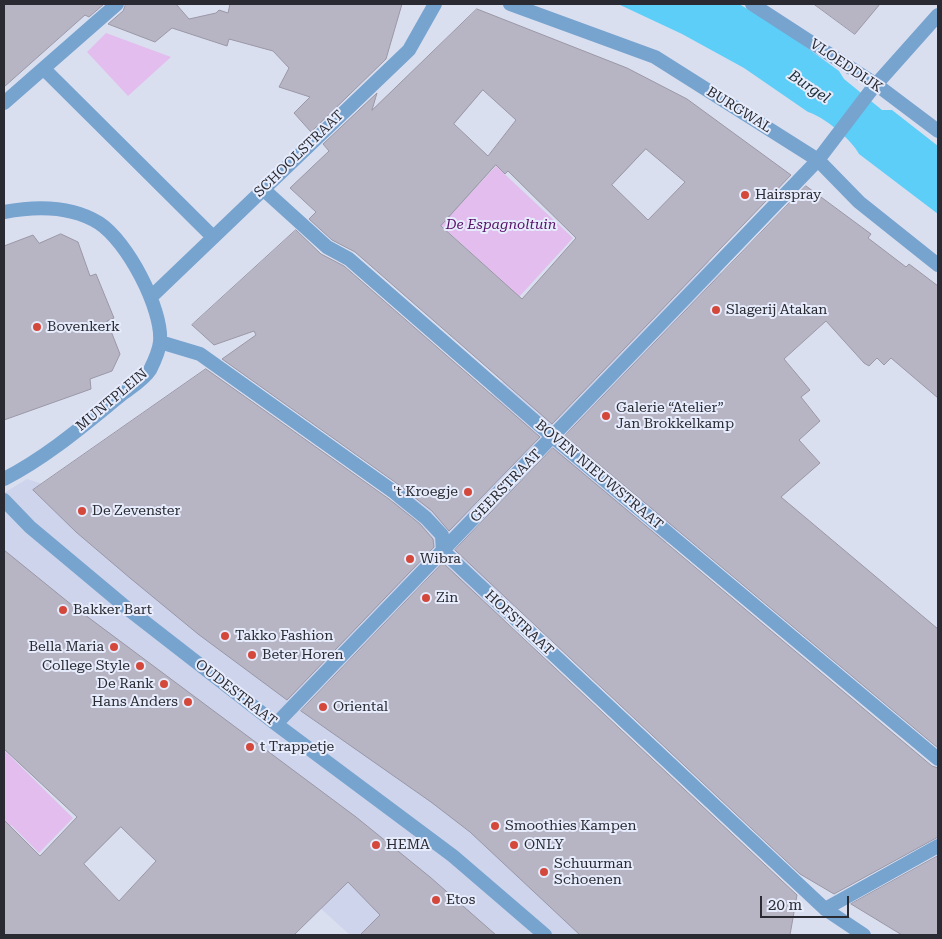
<!DOCTYPE html>
<meta charset="utf-8">
<style>
body{margin:0}
#map{position:relative;width:942px;height:939px;overflow:hidden;background:#dadff0;font-family:"Roboto Serif",serif}
canvas{display:block}
.frame{position:absolute;inset:0;border:5px solid #2a2b32;pointer-events:none}
.scale{position:absolute;left:760px;top:896px;width:89px;height:22px;box-sizing:border-box;border:2px solid #2a2b32;border-top:0;padding-left:6px;font-size:15px;line-height:18px;white-space:nowrap;color:#2a2b32;-webkit-text-stroke:4px #e7ecfd;paint-order:stroke}
</style>
<div id="map">
<canvas width="942" height="939"></canvas>
<div class="frame"></div>
<div class="scale">20 m</div>
</div>
<script>
const context = document.querySelector('canvas').getContext('2d');
context.lineJoin = 'round';
function fillPath(path, color) { context.fillStyle = color; context.fill(path, 'evenodd'); }
function trace(path, color, width, dash) { context.strokeStyle = color; context.lineWidth = width; context.lineCap = dash ? 'butt' : 'round'; context.setLineDash(dash || []); context.stroke(path); }
function label(font, color, halo, rows, align = 'center') {
  context.font = font + ' "Roboto Serif",serif'; context.lineWidth = 4; context.setLineDash([]); context.textBaseline = 'middle'; context.strokeStyle = halo; context.fillStyle = color; for (const [text, x, y, turn = 0] of rows) {
    context.save(); context.translate(x, y); context.rotate((+turn || 0) * Math.PI / 180); context.textAlign = isNaN(turn) ? turn : align; if (halo) context.strokeText(text, 0, 0); context.fillText(text, 0, 0); context.restore();
  }
}
fillPath(new Path2D(`
 M658,214L783,331L710,488L607,616L544,567L420,731L640,935H350L198,797L4,634V493L27,479L116,507L301,607L438,451Z`), '#cdd4eb');
fillPath(new Path2D(`
 M106,33L171,57L128,96L87,52Z
 M496,166L573,238L519,297L441,225Z
 M4,750L73,818L39,853L11,825L4,832Z`), '#e2bded');
fillPath(new Path2D(`
 M618,4H739L780,28L839,71L844,79L882,110H892L938,146V214L859,154C852,140 823,116 808,112L744,68L682,34Z`), '#5dcef8');
const building = new Path2D(`
 M4,4H104L89,17L85,15L4,87Z
 M126,4H176L189,19L216,13L219,10L228,13L230,4H402L386,59L311,132L294,113L310,97L279,87L289,68L273,51L229,39L227,46L172,28L155,42L108,24L123,11Z
 M814,4H880L855,34Z
 M477,9L627,68L687,99L791,175L552,424L355,252L332,240L309,219L316,212L290,188L329,151L323,144L377,93L372,110ZM483,90L516,120L488,156L454,124ZM646,149L685,182L648,220L612,185ZM496,165L505,174L508,171L576,238L522,299L441,226Z
 M806,186L871,234L868,238L906,267L909,264L938,286V398L891,358L884,365L877,358L869,366L864,363L826,321L784,359L810,390L801,397L820,421L799,440L820,463L781,497L938,629V748L565,436Z
 M296,230L321,254L344,266L540,437L449,531L432,511L399,485L222,359L256,335L254,331L214,345L192,325Z
 M61,234L78,242L90,276L96,274L114,318L107,321L120,354L112,371L90,379L91,389L4,420V246L33,235L39,243Z
 M206,369L389,499L420,524L433,539L434,547L287,700L198,634L130,578L76,532L33,490Z
 M553,448L932,766L938,768V837L834,894L800,874L455,550Z
 M4,550L73,606L356,817L430,877L496,935H360L380,915L348,882L294,935H4V820L40,856L77,817L4,749ZM121,827L156,861L119,901L84,864Z
 M443,563L797,895L790,935H580L470,832L431,802L301,711Z
 M938,856V935H902L851,904Z`);
fillPath(building, '#b7b4c4');
trace(building, '#9a97a6', 1);
trace(new Path2D(`
 M4,500L30,527L128,609L276,724L453,856L545,935
 M276,724L818,160`), '#77a3cf', 14);
trace(new Path2D(`
 M510,4L655,57L818,160L859,202L938,265
 M752,4L877,85L938,131
 M44,69L213,237
 M4,103L117,4
 M818,160L872,89L938,15
 M263,189L327,247L349,259L553,437L938,759
 M4,212C36,206 70,205 99,223C127,241 163,309 160,342C159,351 154,362 150,370C144,380 130,388 121,395C84,425 47,457 4,479
 M151,297L409,50L435,4
 M160,342L200,354L394,492L426,518L442,535L443,551L825,909L864,935
 M825,909L938,846`), '#77a3cf', 14);
for (const [x, y, r, color] of [
 [745,195,5,"#d4473b"],
 [716,310,5,"#d4473b"],
 [37,327,5,"#d4473b"],
 [606,416,5,"#d4473b"],
 [468,492,5,"#d4473b"],
 [82,511,5,"#d4473b"],
 [410,559,5,"#d4473b"],
 [426,598,5,"#d4473b"],
 [63,610,5,"#d4473b"],
 [225,636,5,"#d4473b"],
 [114,647,5,"#d4473b"],
 [252,655,5,"#d4473b"],
 [140,666,5,"#d4473b"],
 [164,684,5,"#d4473b"],
 [188,702,5,"#d4473b"],
 [323,707,5,"#d4473b"],
 [250,747,5,"#d4473b"],
 [495,826,5,"#d4473b"],
 [376,845,5,"#d4473b"],
 [514,845,5,"#d4473b"],
 [544,872,5,"#d4473b"],
 [436,900,5,"#d4473b"]
]) { const dot = new Path2D(); dot.arc(x, y, r, 0, 2 * Math.PI); context.fillStyle = color; context.fill(dot); trace(dot, '#e7ecfd', 2); }
label('14px', '#2a2b32', '#e7ecfd', [
 ["VLOEDDIJK",846,66,34],
 ["BURGWAL",739,110,32],
 ["SCHOOLSTRAAT",299,154,-44],
 ["MUNTPLEIN",112,400,-40],
 ["BOVEN NIEUWSTRAAT",599,475,40],
 ["GEERSTRAAT",506,486,-46],
 ["HOFSTRAAT",519,623,43],
 ["OUDESTRAAT",236,693,38]
]);
label('14px', '#2a2b32', '#e7ecfd', [
 ["Hairspray",755,195],
 ["Slagerij Atakan",726,310],
 ["Bovenkerk",47,327],
 ["Galerie “Atelier”",616,408],
 ["Jan Brokkelkamp",616,424],
 ["'t Kroegje",458,492,"right"],
 ["De Zevenster",92,511],
 ["Wibra",420,559],
 ["Zin",436,598],
 ["Bakker Bart",73,610],
 ["Takko Fashion",235,636],
 ["Bella Maria",104,647,"right"],
 ["Beter Horen",262,655],
 ["College Style",130,666,"right"],
 ["De Rank",154,684,"right"],
 ["Hans Anders",178,702,"right"],
 ["Oriental",333,707],
 ["t Trappetje",260,747],
 ["Smoothies Kampen",505,826],
 ["HEMA",386,845],
 ["ONLY",524,845],
 ["Schuurman",554,864],
 ["Schoenen",554,880],
 ["Etos",446,900]
], 'left');
label('italic 14px', '#571067', '#e7ecfd', [
 ["De Espagnoltuin",501,225]
]);
label('italic 15px', '#1b2f37', '#e7ecfd', [
 ["Burgel",809,87,34]
]);
</script>
